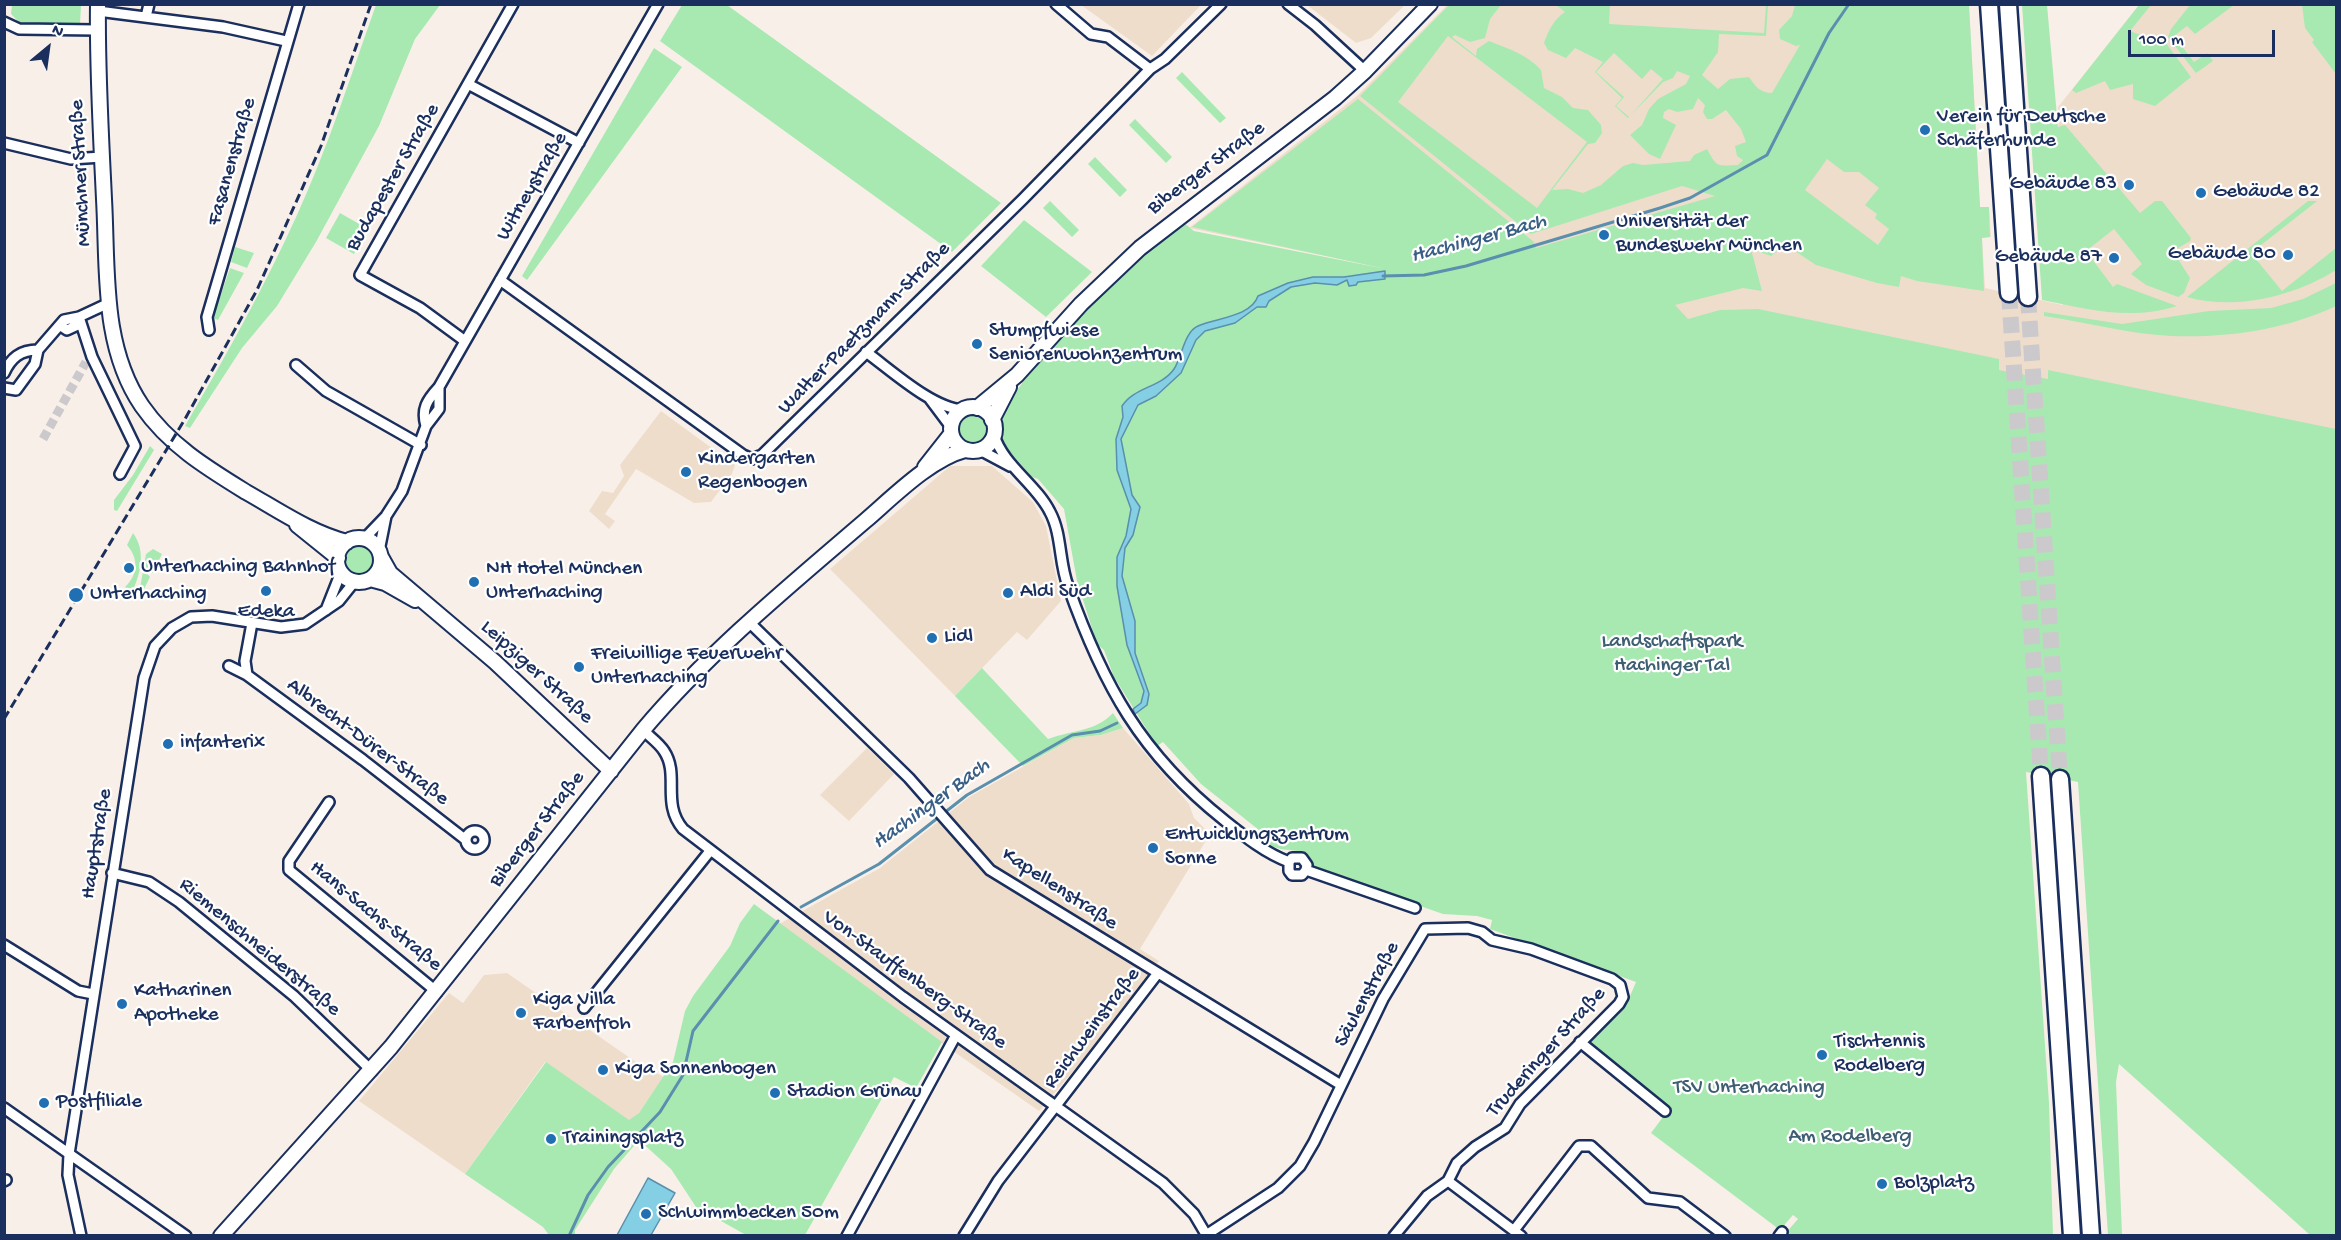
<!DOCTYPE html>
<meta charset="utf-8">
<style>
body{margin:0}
#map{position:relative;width:2341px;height:1240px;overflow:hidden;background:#f8f0e8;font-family:"Gochi Hand",sans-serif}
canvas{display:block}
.frame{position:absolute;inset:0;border:6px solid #1b2f5e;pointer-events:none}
.north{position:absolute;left:18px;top:18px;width:60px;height:60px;-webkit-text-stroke:4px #fff;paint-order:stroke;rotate:29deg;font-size:16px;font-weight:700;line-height:24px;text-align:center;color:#1b2f5e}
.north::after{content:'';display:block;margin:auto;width:21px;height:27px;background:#1b2f5e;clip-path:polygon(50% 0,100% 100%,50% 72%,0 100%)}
.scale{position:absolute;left:2128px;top:30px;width:147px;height:27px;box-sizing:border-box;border:3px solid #1b2f5e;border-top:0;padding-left:8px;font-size:18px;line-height:21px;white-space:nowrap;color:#1b2f5e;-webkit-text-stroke:4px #fff;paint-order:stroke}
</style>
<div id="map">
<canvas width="2341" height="1240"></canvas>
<div class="frame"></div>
<div class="north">N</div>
<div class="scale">100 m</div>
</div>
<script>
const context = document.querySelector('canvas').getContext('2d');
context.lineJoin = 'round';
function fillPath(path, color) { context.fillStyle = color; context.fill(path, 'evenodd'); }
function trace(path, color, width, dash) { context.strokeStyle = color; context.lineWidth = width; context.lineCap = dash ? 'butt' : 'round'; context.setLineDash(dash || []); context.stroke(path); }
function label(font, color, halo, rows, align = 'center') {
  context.font = font + ' "Gochi Hand",sans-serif'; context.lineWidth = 4.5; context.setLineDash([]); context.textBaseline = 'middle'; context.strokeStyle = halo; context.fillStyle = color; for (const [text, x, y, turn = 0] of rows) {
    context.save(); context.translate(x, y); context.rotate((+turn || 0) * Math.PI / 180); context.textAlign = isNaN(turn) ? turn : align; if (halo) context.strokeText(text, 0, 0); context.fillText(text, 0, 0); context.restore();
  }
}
fillPath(new Path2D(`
 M1081,5L1201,4V5L1152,56Z
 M1307,5L1405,4V5L1371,38L1356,43Z
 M1447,5H1969L1980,207H1989L1991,237L1982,238L1985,288L2063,305L2058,107L2139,5H2336V464L1189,228L1357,96Z
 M661,411L735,465L732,474L711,502L694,503L636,469L605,514L615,521L609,529L589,511L602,491L613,493L624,476L620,465Z
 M950,466H992L1033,502L1046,526L1061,601L1027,640L1017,632L955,696L830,569Z
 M1123,728L1189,804L1194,818L1210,834L1140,949L1159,961L1100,1040L1039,1111L897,1012L779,924L880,868L969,797L1074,738L1101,735Z
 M867,748L894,774L849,821L820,795Z
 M507,973L636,1062L664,1077L639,1113L629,1121L545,1062L465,1174L359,1101L449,993L463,1003L484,975Z`), '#efddcc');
fillPath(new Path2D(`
 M12,5H81L80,25L20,23L11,14Z
 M376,5H440L415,39L379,126L316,242L277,306L242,348L190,428L185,426C225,357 264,288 297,215C328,147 351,75 376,5Z
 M682,5H727L1001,203L952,252L660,41Z
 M1449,5H1501L1490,19L1485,38L1470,42L1455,35L1452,37L1476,56L1477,49L1489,41C1507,48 1528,55 1541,70L1544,88L1562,97L1573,108L1588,110L1601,125L1602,133L1595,143L1588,144L1552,190L1568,189L1583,193L1601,185L1623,166L1633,163L1643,165L1690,161L1694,155L1707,149C1717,167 1716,166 1738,165L1743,160L1737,156L1735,146L1746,142L1741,129L1726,110L1712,119H1707L1703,112L1705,105L1698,98L1693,109L1677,112L1669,109L1664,112L1663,118L1676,125L1660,159L1649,154L1630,135L1642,125L1649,109L1658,99L1686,84L1690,76L1677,71L1673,78L1663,82L1628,118L1615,106L1622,98L1595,72L1603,62L1575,48L1566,58L1548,50L1544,43C1549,30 1553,20 1565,12L1556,5H1610L1609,24L1764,33L1766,5H1768L1766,36L1719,34L1718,52L1702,75L1718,89L1730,79L1749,77C1755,86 1760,93 1772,93L1800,45L1796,46L1780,39L1779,30L1792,16L1795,5H1969L1980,207H1989L1990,237L1982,238L1984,291L1917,281L1901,276L1899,287L1877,283L1816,265L1786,245L1771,256L1751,249L1762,291L1743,288L1675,305L1688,319L1720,310L1758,309L1999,359V370L2048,379V370L2336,429V1235H2310L2119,1064L2116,1082L2122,1235H2108L2078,782L2026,772L2049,1103L2053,1235H1784L1798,1219L1793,1215L1780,1230L1651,1133L1669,1109L1588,1041L1627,1003L1636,982L1490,929L1492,920L1477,916L1443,914L1314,869C1302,840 1287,857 1266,843L1269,838L1201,784L1163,742L1157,746L1114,677L1104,650L1097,644L1077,581L1064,509L1038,479L1032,477L1002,443C1000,436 998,424 999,416C1001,408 1010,399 1015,393C1061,329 1121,272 1183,222L1194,231L1386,269L1192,227L1358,99L1534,242L1536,248L1715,196L1682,186L1531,234L1360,96ZM1448,36L1587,142L1537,208L1398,102ZM1614,53L1642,79L1651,69L1663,79L1629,117L1616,106L1624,97L1596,72ZM1827,159L1844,172H1859L1879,188L1865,205L1877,214L1875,218L1889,229L1878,245L1805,190Z
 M2022,5H2047L2058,127L2065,125L2140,213L2155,201H2162L2191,238L2190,241L2173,251L2190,278L2184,293L2178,297L2146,285L2131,274L2142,264L2114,229L2086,251L2113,287L2117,284L2177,306C2130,321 2087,309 2042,300Z
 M2139,5H2151L2130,31L2156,41L2160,35L2191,77L2155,106L2133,99V84L2110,90L2105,81L2076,93L2072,90Z
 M2190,5H2234L2195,34L2187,26L2174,36L2194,62L2207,53L2213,61L2196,73L2168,37L2171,29Z
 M2302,5H2336V74L2312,42L2314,40L2305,28Z
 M654,48L682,67L527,280L522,276Z
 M1182,72L1226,118L1220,123L1176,78Z
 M1135,119L1172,157L1166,163L1129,125Z
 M1095,157L1127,190L1120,197L1088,164Z
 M1050,201L1079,230L1072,237L1043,208Z
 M2308,201H2317L2251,253L2282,291L2336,248V270C2295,296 2235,311 2187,297Z
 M340,213L368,229L354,254L326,238Z
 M1024,220L1092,272L1046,317L981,266Z
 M235,247L254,253L247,268L231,262Z
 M230,268L244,273L218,320L213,318Z
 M2336,283V306C2285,330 2228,338 2171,336C2129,334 2086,322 2044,316V312L2122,324L2209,311L2271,308L2303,299Z
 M957 429a16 16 0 1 1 32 0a16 16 0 1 1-32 0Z
 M150,446L154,450L117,511L114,510V500L133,475Z
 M133,533C146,550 141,574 132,592L125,587C138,575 139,559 127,545Z
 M345 560a15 15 0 1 1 30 0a15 15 0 1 1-30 0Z
 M153,549L162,554L153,573L149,570L146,572L150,577L144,589L140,588L146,554Z
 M982,668L1048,739C1072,730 1095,732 1113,713L1123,728L1101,735L1074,738L1023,766L955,696Z
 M754,904L942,1042L916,1088L894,1077L805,1235H746L696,1207L671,1169L639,1140L614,1169L575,1230V1235H549L543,1227L465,1174L546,1062L629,1120L639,1113L673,1062L685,1011L693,996L730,946L740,923Z`), '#a8e9b2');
const water = new Path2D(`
 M1385,271V279L1358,282L1356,285L1349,286L1347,280L1337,285L1315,283L1291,287L1269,301L1266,307H1257L1235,323L1205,331L1196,340L1181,373L1156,396L1138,405L1121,439L1132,495L1140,507L1133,535L1125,548L1122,576L1135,621V653L1149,694L1147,705L1135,714L1133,709L1141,703L1144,691L1127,645L1117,586V557L1126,536L1131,509L1117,470L1116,439L1123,417L1122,406C1134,387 1162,387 1174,369C1182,357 1184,332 1198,326C1215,318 1251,317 1258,296L1288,283L1313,277H1344Z
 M648,1178L675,1193L651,1235H617Z`);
fillPath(water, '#84cfe4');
trace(water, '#5a8fae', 1.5);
trace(new Path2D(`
 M1383,276L1424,275L1466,266L1660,208L1690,198L1767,155L1829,33L1849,4
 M801,907L879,864L967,795L1072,735L1100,731L1117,723
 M569,1236L588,1195L608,1167L660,1112L683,1075L693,1031L778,921`), '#5a8fae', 3);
trace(new Path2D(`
 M43,439L86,362`), '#ccc9cc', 9, [9, 4.5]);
trace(new Path2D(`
 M2009,293L2041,776
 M2028,297L2060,779`), '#ccc9cc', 16, [16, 8]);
const street = new Path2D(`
 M1056,4L1091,34L1108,37L1150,69
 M1288,4L1315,25L1365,71
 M98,11L223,27L286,41
 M146,17L149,4
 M4,22L19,29L97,30
 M468,84L579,143
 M4,143L71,159L102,157
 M500,280L743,455L752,459L762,455L1023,199L1150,69L1165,59L1221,4
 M79,317L92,357L135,446L120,474
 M61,326L67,330L80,324
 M209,330L207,317L299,4
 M465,341L420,308L360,275L513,4
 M866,352C891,370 932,408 963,410
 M296,365L326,391L421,445
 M4,373C11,358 20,350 38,350
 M4,388L16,390L35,364L38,350L64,320L79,317L109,303
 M930,399L951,427
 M426,426C421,409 427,400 439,387L658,4
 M994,435C1003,465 1036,484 1050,512C1062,534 1059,563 1068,586C1103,685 1141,754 1224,820C1244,836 1265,853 1289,862
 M980,450L1010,466
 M364,539L386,516L402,491L426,426L439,409V387
 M379,551L386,516
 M326,610L341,572
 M748,621L909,778L990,870L1341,1085
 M252,623L245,661L247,675L363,760L466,840
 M229,666L247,675
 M643,730C650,737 659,743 664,751C680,775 661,803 683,829L903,997L1163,1183L1194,1214L1207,1236
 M329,802L289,861V870L437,992
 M466 840a9 9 0 1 1 18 0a9 9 0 1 1-18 0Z
 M1289,862V871L1292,875H1302L1306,870
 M1289,862L1292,858H1302L1307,865L1306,870
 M1306,870L1415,908
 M112,873L149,882L179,902L294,996L372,1071
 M4,945L78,991L93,994
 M584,1008L710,851
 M1580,1042L1665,1111
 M4,1108L186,1236
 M4,1181L6,1180
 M1448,1181L1521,1236
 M1515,1229L1579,1146H1591L1648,1198L1680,1202L1725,1236
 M1206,1235L1278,1188L1300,1166L1314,1142L1383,999L1425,929L1468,928L1482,932L1492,940L1531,949L1612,979L1620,985L1623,997L1619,1004L1520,1104L1505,1128L1475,1147L1457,1163L1448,1181L1427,1196L1394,1236
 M81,1236L68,1175L69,1154L144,678L155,646L172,628L191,617L212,616L281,627L305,624L339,601L355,581
 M847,1236L956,1035
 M964,1236L998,1181L1158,973
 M1779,1236L1782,1232`);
const secondary = new Path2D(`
 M98,4C97,69 101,135 104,199C108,269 101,346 142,406C169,445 207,468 246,492C278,510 311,533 347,542
 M951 429a22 22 0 1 1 44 0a22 22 0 1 1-44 0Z
 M977,408L1017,375L1081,304L1140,248L1335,98L1365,71L1430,4
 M992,420L1009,387
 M925,467L951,434
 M297,525L338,558
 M337 560a22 22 0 1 1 44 0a22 22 0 1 1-44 0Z
 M381,557L390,573L495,662L611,771
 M370,579L385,583L415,600
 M221,1236L391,1047L643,730C709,652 788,587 865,521C892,498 930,459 965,450`);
const highway = new Path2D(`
 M1989,4L2009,293
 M2008,4L2028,297
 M2041,776L2072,1236
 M2060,779L2091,1236`);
trace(street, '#1b2f5e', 14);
trace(secondary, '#1b2f5e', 18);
trace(highway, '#1b2f5e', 21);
trace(street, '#fff', 9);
trace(secondary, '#fff', 14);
trace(highway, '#fff', 16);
trace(new Path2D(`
 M4,719L185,419L257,290L321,146L371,4`), '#1b2f5e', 3, [9, 4.5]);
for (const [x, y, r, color] of [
 [1925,130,6,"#1f6fb2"],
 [2129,185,6,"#1f6fb2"],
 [2201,193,6,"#1f6fb2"],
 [1604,235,6,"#1f6fb2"],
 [2288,255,6,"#1f6fb2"],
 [2114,258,6,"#1f6fb2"],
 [977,344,6,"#1f6fb2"],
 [686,472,6,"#1f6fb2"],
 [129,568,6,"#1f6fb2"],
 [474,582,6,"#1f6fb2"],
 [266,591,6,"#1f6fb2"],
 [1008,593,6,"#1f6fb2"],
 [76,595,8,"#1f6fb2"],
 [932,638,6,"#1f6fb2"],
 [579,667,6,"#1f6fb2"],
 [168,744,6,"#1f6fb2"],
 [1153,848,6,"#1f6fb2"],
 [122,1004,6,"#1f6fb2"],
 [521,1013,6,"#1f6fb2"],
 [1822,1055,6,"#1f6fb2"],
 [603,1070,6,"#1f6fb2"],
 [775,1093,6,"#1f6fb2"],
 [44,1103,6,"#1f6fb2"],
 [551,1139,6,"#1f6fb2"],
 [1882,1184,6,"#1f6fb2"],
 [646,1214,6,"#1f6fb2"]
]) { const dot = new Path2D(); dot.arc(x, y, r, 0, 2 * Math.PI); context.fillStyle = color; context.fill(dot); trace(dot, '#fff', 2); }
label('21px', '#1b2f5e', '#fff', [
 ["Verein für Deutsche",1937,118],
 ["Schäferhunde",1937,142],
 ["Gebäude 83",2117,185,"right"],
 ["Gebäude 82",2213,193],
 ["Universität der",1616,223],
 ["Bundeswehr München",1616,247],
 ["Gebäude 80",2276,255,"right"],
 ["Gebäude 87",2102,258,"right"],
 ["Stumpfwiese",989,332],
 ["Seniorenwohnzentrum",989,356],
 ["Kindergarten",698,460],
 ["Regenbogen",698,484],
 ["Unterhaching Bahnhof",141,568],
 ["NH Hotel München",486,570],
 ["Unterhaching",486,594],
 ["Aldi Süd",1020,593],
 ["Unterhaching",90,595],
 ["Edeka",266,613,"center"],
 ["Lidl",944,638],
 ["Freiwillige Feuerwehr",591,655],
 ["Unterhaching",591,679],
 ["infanterix",180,744],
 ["Entwicklungszentrum",1165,836],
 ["Sonne",1165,860],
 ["Katharinen",134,992],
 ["Apotheke",134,1016],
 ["Kiga Villa",533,1001],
 ["Farbenfroh",533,1025],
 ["Tischtennis",1834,1043],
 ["Rodelberg",1834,1067],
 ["Kiga Sonnenbogen",615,1070],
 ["Stadion Grünau",787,1093],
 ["Postfiliale",56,1103],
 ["Trainingsplatz",563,1139],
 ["Bolzplatz",1894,1184],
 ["Schwimmbecken 50m",658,1214]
], 'left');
label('21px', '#1b2f5e', '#fff', [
 ["Fasanenstraße",233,162,-74],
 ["Biberger Straße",1207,169,-37],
 ["Münchner Straße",82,173,-93],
 ["Budapester Straße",394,178,-60],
 ["Witneystraße",533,187,-60],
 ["Walter-Paetzmann-Straße",865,329,-45],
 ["Leipziger Straße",536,673,42],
 ["Albrecht-Dürer-Straße",367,743,37],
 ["Biberger Straße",538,830,-52],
 ["Hauptstraße",98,844,-81],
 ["Kapellenstraße",1059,890,33],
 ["Hans-Sachs-Straße",375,917,39],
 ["Riemenschneiderstraße",259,948,40],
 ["Von-Stauffenberg-Straße",914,981,36],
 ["Säulenstraße",1368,995,-62],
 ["Reichweinstraße",1093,1029,-53],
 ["Truderinger Straße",1547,1053,-48]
]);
label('21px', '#3e5e73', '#fff', [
 ["Landschaftspark",1672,643],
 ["Hachinger Tal",1672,667],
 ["TSV Unterhaching",1749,1089],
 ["Am Rodelberg",1850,1138]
]);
label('italic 22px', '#3a5f86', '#fff', [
 ["Hachinger Bach",1479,240,-15],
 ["Hachinger Bach",932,805,-36]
]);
</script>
